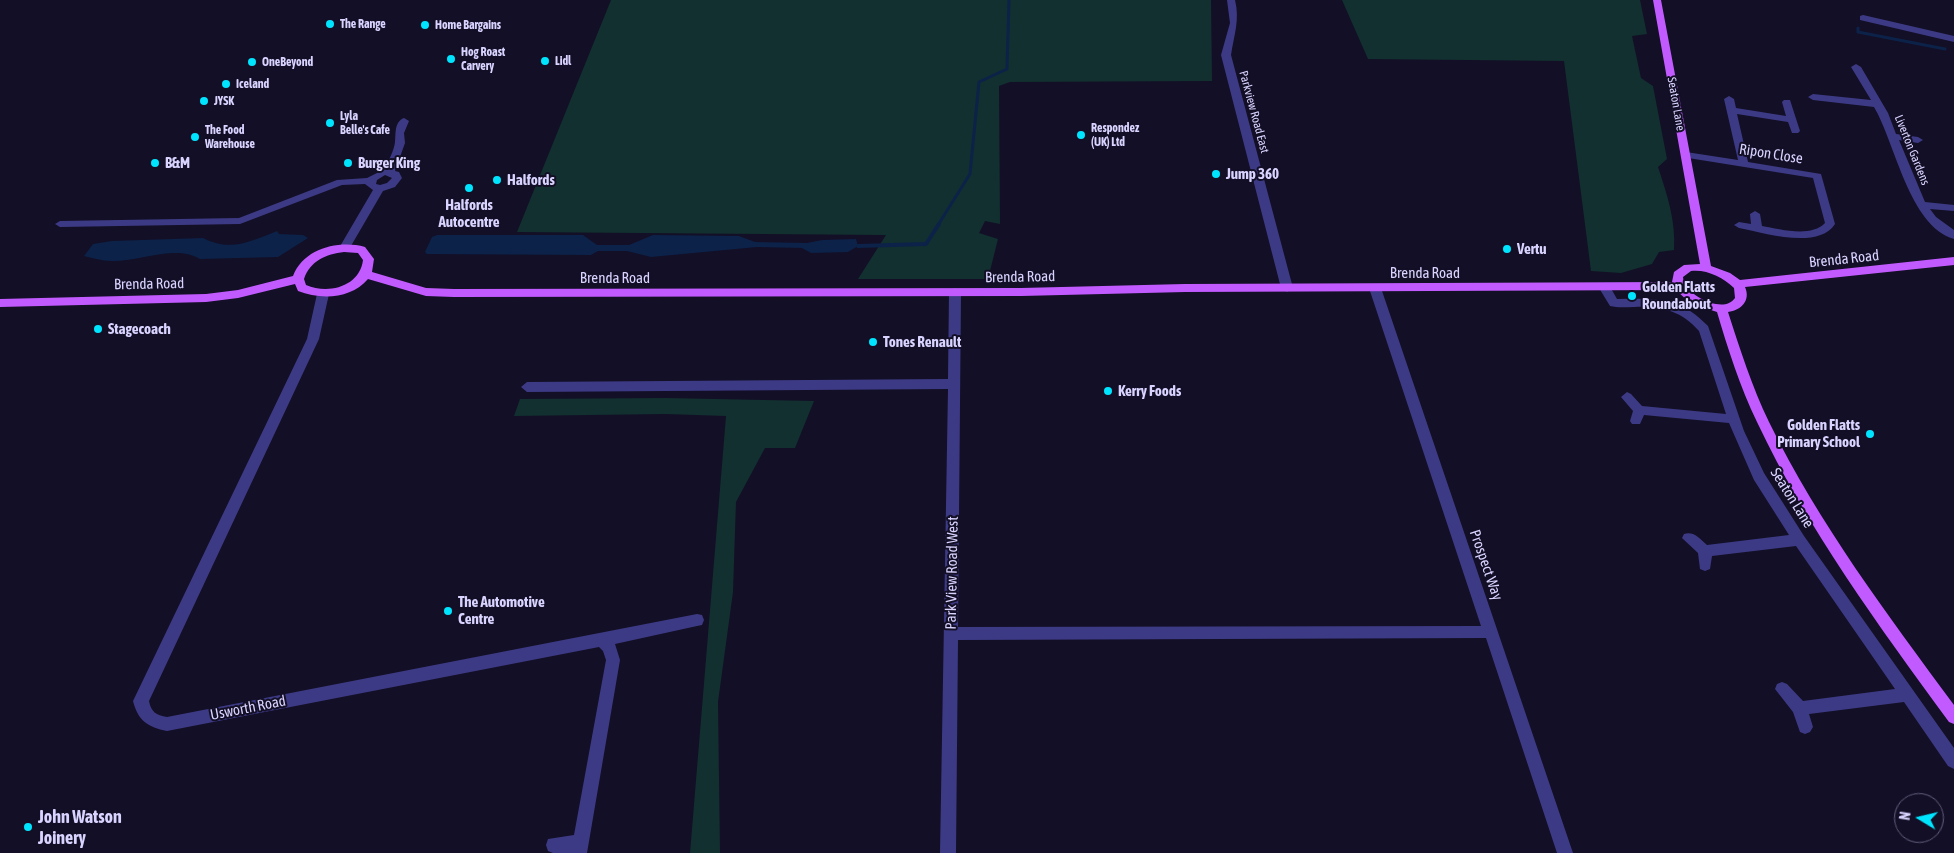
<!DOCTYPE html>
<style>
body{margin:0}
#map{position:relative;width:1954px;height:853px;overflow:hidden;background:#130f26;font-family:"Asap Condensed",sans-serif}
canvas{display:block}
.north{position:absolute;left:1894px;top:793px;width:50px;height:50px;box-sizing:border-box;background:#130f26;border:1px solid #625e7d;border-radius:50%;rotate:279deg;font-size:14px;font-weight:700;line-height:20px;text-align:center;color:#d9d4ff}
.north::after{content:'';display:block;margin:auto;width:18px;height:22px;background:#00e5ff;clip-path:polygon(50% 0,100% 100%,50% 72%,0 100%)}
</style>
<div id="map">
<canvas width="1954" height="853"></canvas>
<div class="north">N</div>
</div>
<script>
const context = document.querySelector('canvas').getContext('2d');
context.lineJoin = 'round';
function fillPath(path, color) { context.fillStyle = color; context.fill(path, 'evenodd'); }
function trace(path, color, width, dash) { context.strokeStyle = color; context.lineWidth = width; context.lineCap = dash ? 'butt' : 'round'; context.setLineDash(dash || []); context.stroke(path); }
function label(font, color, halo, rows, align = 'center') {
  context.font = font + ' "Asap Condensed",sans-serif'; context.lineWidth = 4; context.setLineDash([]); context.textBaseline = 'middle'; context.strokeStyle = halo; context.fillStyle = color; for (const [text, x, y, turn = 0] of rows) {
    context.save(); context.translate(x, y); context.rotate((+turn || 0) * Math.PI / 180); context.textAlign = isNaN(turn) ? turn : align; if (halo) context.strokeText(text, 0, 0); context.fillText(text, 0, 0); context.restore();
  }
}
fillPath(new Path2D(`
 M611,0H1211L1212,81L1010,82L999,86L1000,224L985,221L979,233L998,239L988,279H858L886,235L517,232Z
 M1342,0H1640L1647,34L1632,36L1641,78L1653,86L1667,159L1658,167C1667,194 1676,221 1674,250L1659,252L1652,264L1621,273L1591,271L1564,61L1368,59Z
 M666,398L814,401L795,448H765L736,502L733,592L718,702L720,853H690L726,416L665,414L514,416L520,399Z`), '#12302f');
fillPath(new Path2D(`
 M277,231L279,234L303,235L308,238L278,257L200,259C175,244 140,262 111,261C102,261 93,258 84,256L93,244L112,241L203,238C231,252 249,242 277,231Z
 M437,235H583L597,245H629L653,235L739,236L755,242L807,243L822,240L856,239L858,246L848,252L811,253L802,248L757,247L651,257L627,251H598L591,255L427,254L425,252L432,237Z`), '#0c2248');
trace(new Path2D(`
 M1858,28V32L1945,49
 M938,225L970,174L979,82L1007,69L1009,0`), '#0c2248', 3);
trace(new Path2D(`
 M858,246L926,244L939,224`), '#0c2248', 4);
fillPath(new Path2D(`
 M1227,0H1235C1240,20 1234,35 1231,55L1293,288L1287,292L1281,288L1221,55L1230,23Z
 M1863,15L1954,36V42L1860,20V16Z
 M1856,64L1861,67L1888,113L1896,134L1918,137L1923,140L1918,143L1899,140L1925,202L1954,205V211L1930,209L1936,217L1954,230V239C1909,226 1895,142 1874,107L1813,100L1808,97L1813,94L1871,100L1851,67Z
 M1729,96L1734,99L1736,108L1786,116L1782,102L1784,100H1790L1800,131L1798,133H1792L1788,122L1737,114L1748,162L1821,174L1835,224C1818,250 1765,233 1739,228L1734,225L1739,222L1751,224L1750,214L1755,211L1760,214L1762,226C1779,229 1811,238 1825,223L1813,178L1682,157L1681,155L1686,152L1738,160L1724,99Z
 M404,118L409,121L404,133L405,143L395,171L399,172L402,178L395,187L383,191L348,251L344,252L339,248L373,190L365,184L342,185L240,224L60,227L55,224L60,221L239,218L337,180L367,178L385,169C388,161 394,151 395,142C396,134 394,122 404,118ZM385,175L392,178L387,183L380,185L376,184L377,180Z
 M1375,284L1381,288L1573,853H1557L1486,638L958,640L956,853H940L948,389L527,392L521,387L527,382L948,379L949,292L955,288L961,292L958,627L1481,626L1369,288Z
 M1605,284L1609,285L1617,299C1654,298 1681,297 1708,326L1744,431L1764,473L1804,536L1954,748V769L1948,766L1904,702L1809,714L1813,727L1810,732L1805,734L1800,732L1793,712L1775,689L1777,684L1782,682L1787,684L1803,701L1895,689L1796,546L1712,556L1710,569L1705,571L1700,569L1698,553L1682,538L1684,534C1694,531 1700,539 1707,545L1789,535L1754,480L1729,423L1644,415L1640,424H1632L1630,421L1633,411L1621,397L1627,392L1631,394L1642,406L1726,414L1699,331C1680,310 1661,306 1634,307C1626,307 1618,308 1610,306L1599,288Z
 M323,290L329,294L319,339L149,701C151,712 156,715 167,717L697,614L702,615L704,620L702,625L697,626L615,644L620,660L587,853H553L548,851L546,845L548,839L574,835L606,660L603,651L599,647L167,731C148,727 138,721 133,701L307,339L317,294Z`), '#3d3a85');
fillPath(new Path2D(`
 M1653,0H1661L1711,266L1730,273L1740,280L1954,257V265L1745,287C1751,301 1741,310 1728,312C1740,349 1752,387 1769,422C1819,524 1887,614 1954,705V724L1949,722C1879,626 1808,530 1757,422C1740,387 1728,349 1717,312L1690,303L1676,290L1185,292L1021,296L454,297L426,296L368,279C351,299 321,300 298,291L295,284L238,298L206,302L0,307V299L206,294L238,290L293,276C304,248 339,240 365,247L374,259L372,272L426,288L454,289L1021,288L1185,284L1672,282L1674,272L1684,265L1700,264ZM344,252L358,253L363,260C360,286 329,295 306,285L304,279C310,261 326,254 344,252ZM1691,271C1706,269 1723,277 1734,288L1735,298C1724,314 1692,297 1684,284L1683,277Z`), '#c25bff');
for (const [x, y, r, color] of [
 [330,24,5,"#00e5ff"],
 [425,25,5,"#00e5ff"],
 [451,59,5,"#00e5ff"],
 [545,61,5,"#00e5ff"],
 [252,62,5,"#00e5ff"],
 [226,84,5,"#00e5ff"],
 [204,101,5,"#00e5ff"],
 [330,123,5,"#00e5ff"],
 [1081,135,5,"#00e5ff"],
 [195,137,5,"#00e5ff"],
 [155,163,5,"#00e5ff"],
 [348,163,5,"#00e5ff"],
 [1216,174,5,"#00e5ff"],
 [497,180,5,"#00e5ff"],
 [469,188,5,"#00e5ff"],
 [1507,249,5,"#00e5ff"],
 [1632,296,5,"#00e5ff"],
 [98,329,5,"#00e5ff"],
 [873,342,5,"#00e5ff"],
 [1108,391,5,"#00e5ff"],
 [1870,434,5,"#00e5ff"],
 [448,611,5,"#00e5ff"],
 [28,827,5,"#00e5ff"]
]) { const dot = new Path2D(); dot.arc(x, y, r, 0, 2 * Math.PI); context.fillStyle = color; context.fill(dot); trace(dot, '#130f26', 2); }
label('bold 12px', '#d9d4ff', '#130f26', [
 ["The Range",340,24],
 ["Home Bargains",435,25],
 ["Hog Roast",461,52],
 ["Carvery",461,66],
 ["Lidl",555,61],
 ["OneBeyond",262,62],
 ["Iceland",236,84],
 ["JYSK",214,101],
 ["Lyla",340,116],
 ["Belle's Cafe",340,130],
 ["Respondez",1091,128],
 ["(UK) Ltd",1091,142],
 ["The Food",205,130],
 ["Warehouse",205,144]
], 'left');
label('12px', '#d9d4ff', '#130f26', [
 ["Seaton Lane",1676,104,80],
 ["Parkview Road East",1254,112,75],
 ["Liverton Gardens",1912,150,68]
]);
label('15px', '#d9d4ff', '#130f26', [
 ["Ripon Close",1771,154,9],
 ["Brenda Road",1844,259,-6],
 ["Brenda Road",1425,273],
 ["Brenda Road",1020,277,-1],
 ["Brenda Road",615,278],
 ["Brenda Road",149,284,-1],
 ["Seaton Lane",1792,498,58],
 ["Prospect Way",1486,565,71],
 ["Park View Road West",952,573,-89],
 ["Usworth Road",248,708,-11]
]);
label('bold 15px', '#d9d4ff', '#130f26', [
 ["B&M",165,163],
 ["Burger King",358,163],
 ["Jump 360",1226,174],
 ["Halfords",507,180],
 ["Halfords",469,205,"center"],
 ["Autocentre",469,222,"center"],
 ["Vertu",1517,249],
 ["Golden Flatts",1642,287],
 ["Roundabout",1642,304],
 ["Stagecoach",108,329],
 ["Tones Renault",883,342],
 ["Kerry Foods",1118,391],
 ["Golden Flatts",1860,425,"right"],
 ["Primary School",1860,442,"right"],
 ["The Automotive",458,602],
 ["Centre",458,619]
], 'left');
label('bold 18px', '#d9d4ff', '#130f26', [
 ["John Watson",38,817],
 ["Joinery",38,838]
], 'left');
</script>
